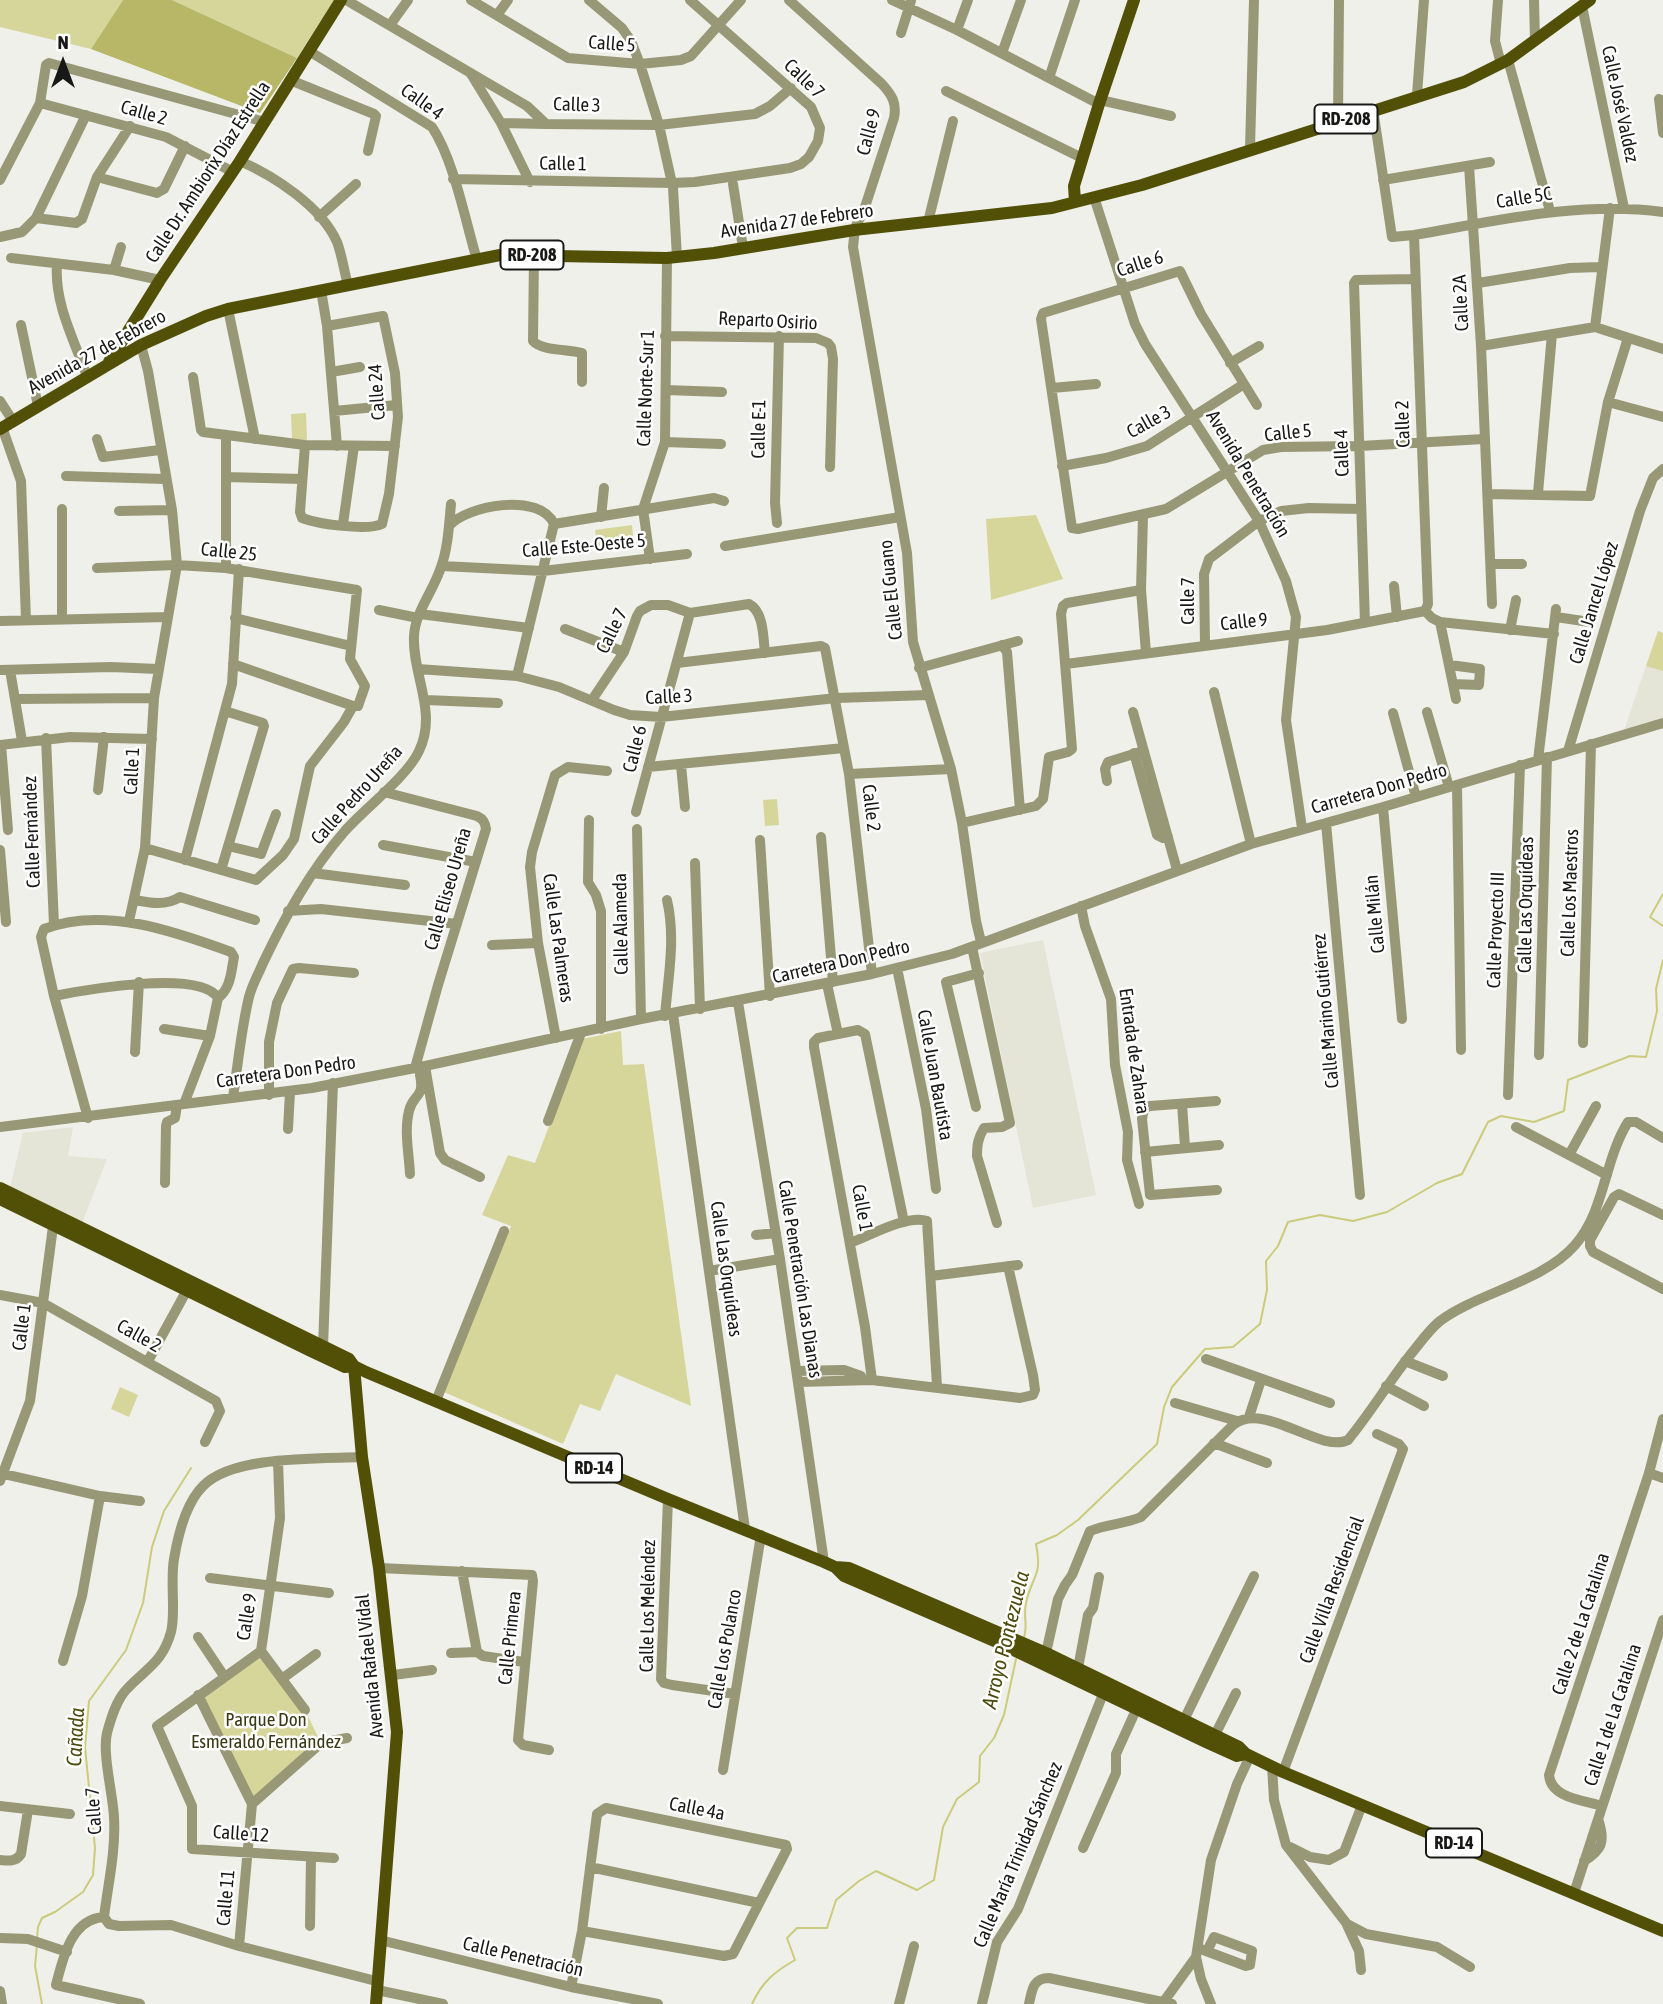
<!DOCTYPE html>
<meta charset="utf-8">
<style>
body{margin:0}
#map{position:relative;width:1663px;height:2004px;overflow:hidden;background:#eff0ea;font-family:"Asap Condensed",sans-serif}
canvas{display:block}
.north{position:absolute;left:28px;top:28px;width:70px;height:70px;-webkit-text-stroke:5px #fff;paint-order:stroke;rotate:0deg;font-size:19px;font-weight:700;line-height:28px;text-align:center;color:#181917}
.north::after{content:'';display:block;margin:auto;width:24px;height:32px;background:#181917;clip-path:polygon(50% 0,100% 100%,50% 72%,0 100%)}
</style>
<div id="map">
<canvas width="1663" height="2004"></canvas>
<div class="north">N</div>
</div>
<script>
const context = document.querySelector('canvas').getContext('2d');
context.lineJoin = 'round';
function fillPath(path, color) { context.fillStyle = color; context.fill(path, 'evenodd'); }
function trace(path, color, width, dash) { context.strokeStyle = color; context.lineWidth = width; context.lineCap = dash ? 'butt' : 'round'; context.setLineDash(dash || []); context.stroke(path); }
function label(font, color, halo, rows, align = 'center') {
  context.font = font + ' "Asap Condensed",sans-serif'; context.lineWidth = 5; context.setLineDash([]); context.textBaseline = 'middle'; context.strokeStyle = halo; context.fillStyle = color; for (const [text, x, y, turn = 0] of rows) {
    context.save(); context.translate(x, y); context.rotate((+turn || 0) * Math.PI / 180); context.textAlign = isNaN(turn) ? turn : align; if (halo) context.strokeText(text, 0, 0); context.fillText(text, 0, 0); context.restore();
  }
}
fillPath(new Path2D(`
 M1658,631L1663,633V722L1623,733Z
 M1043,940L1096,1195L1033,1208L980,953Z
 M73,1127L68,1156L107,1159L82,1223L10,1188L23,1133Z`), '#e4e4d7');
fillPath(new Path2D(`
 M0,0H123L91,49L0,27Z
 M172,0H334L297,58Z
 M306,413L307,440L292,439L291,414Z
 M1036,515L1063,579L991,600L986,519Z
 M632,525L634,546L598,551L595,530Z
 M1658,631L1663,633V671L1646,666Z
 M777,799L779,825L765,826L763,800Z
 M621,1031L623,1065L644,1064L691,1406L616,1374L600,1411L580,1404L563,1444L444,1392L511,1226L482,1215L508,1155L535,1163L582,1039Z
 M120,1387L138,1395L129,1417L111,1409Z
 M261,1651L305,1710L321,1743L252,1804L198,1695Z`), '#d6d69b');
fillPath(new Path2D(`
 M123,0H172L297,58L260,113L91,49Z`), '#b8b767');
trace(new Path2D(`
 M1663,894L1650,917L1663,926
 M1024,1637C1028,1626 1023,1615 1026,1603C1031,1577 1043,1577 1036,1544L1057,1535L1078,1520L1157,1444L1164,1407L1172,1387L1205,1349L1233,1347L1260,1324L1267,1290L1266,1261L1278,1246L1288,1222L1320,1215L1353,1221L1387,1212L1437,1183L1462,1174L1488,1122L1501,1116L1534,1122L1564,1111L1568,1080L1630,1056L1646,1057L1657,1011L1656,989L1663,960
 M37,1939L38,1927L42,1918L55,1912L83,1892L93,1875L95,1848L85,1747L89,1701L126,1650L143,1603L152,1547L164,1511L191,1468
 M37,1945L35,1966L42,2004
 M752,2004C762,1982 774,1972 795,1960L787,1938L797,1928H827L836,1900L859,1881L876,1871L917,1890L934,1880L943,1827L957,1799L979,1782L980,1756L994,1738L1004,1715L1016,1659`), '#cbcb7b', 2);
trace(new Path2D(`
 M346,0L527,106L546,124L659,125L755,114L770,106L791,88
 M471,0L568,58L640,64L681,60L691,56L741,0
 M589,0L622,28L631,41L640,64L659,125L673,188L677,257
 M789,0L882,84C892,95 897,103 894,118L865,207L855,228L853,247L907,553L913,642L951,769L962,823L976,921L981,942
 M892,0L957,30L1099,104
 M1498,0L1495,41L1501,64
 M1534,0L1535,40
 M1582,6L1624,208
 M497,15L508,0
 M390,25L408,0
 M957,30L968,0
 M901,33L911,1
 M309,51L432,127C454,160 465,220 477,260
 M1002,53L1021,0
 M1508,60L1550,211
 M471,74L501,123L530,182
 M1049,78L1075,0
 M290,80L374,114L376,116L368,151
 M946,91L1082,158
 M1417,95L1424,0
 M1659,99L1663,133
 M1100,100L1171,116
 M40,103L166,137L233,172
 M1373,109L1392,237L1414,235C1496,221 1578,201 1663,212
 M1338,122L1339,0
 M501,123L546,124
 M1250,149L1254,0
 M240,161C274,176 321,206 337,242C342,255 344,271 348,285
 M1469,166L1481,346L1492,604
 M97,177L157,193L164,189L185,146
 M453,179L672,183L695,182L790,168L801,164L809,157L818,141L820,128L811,107L690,0
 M0,180L40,103L46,65L49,63L265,122
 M1383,180L1490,162
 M733,184L743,248
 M1094,197L1135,324L1145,344L1259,521L1286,581L1296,617L1286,720L1302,828
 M319,217L356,184
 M36,218L76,223L82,219L97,177L130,126
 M928,222L953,121
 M1414,235L1428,604L1425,611
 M0,237L22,232L36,218L86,115
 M534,255L533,341C542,351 568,349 582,353V382
 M11,258L114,270L160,280
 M57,264C54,303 74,340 87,376
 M114,270L121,247
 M1478,283L1570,268L1601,267
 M321,290L327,326L337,446
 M228,309L255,439
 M21,325L38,406
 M1595,327L1610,208
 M665,336L816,338L828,343L831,347L833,359L830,467
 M1481,346L1595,327L1663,349
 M1230,363L1259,346
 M331,372L360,367
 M193,377L201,430L203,432L305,445L395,446
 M1052,388L1096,384
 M666,390L722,392
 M0,401L13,421
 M1608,402L1663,417
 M1257,405L1201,314L1180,271L1043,313L1041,319L1072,528L1078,529L1166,509L1263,450L1281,447L1360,446L1484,439
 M334,411L397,405
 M2,427L21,481L26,620
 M226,436V568
 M97,439L103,457L160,450
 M665,442L721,444
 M305,445L300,512L302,518C318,524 367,531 382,524L389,494L398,417L395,373L383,316L327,326
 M1062,466L1106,458L1147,446L1244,384
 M66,476L165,479
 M226,477L302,479
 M1538,493L1552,334
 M1488,494L1590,496L1608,402L1628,338
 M119,511L172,510
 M1143,516L1141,590L1146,653
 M601,517L604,488
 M777,523L775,503L779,336
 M343,524L354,446
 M554,524L714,498L724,501
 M449,526C467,505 540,492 554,524
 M725,546L900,517
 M650,559L643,509L665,442L667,258
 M1491,564H1522
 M442,566L543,571L687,554
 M97,568L177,565L226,568L357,590L350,659L365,686L358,706H353L344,722L310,766L294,839L283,855L256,880L145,848
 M1394,586L1397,617
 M379,610L418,618
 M1425,611L1432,618L1440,622L1554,634
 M420,614L529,628
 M1556,617L1590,622
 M235,618L351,646
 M62,619V509
 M0,621L168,617
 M1440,622L1456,699
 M1365,623L1354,283L1356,280L1415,279
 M565,629L624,652
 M1510,630L1516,600
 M1205,644L1204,574L1209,559L1259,521L1281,511L1309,508L1361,509
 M1002,645L1007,652L1020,810
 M677,663L821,646L825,648L849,774L872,974
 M233,664L353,706
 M1066,664L1327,630L1425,611
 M1450,665L1480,669L1479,685L1454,684
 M919,668L1018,641
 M418,669L517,676L559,687L614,710L630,715L661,717L836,698L929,695
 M0,670L111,667L158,669
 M10,670L22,741
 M517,676L554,524
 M1214,692L1251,844
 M15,699L154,698
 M426,700L498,703
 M592,700L624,652L637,616L640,611L651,605H668L690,613L749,604C764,612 763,637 765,653
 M1133,712L1177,870
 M1427,712L1449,787
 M1393,713L1416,797
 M46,738L54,925
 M0,745L70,737L152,739
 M1,745L8,830
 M1568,751L1640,511L1653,478L1663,469
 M1134,753L1157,835L1163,838L1168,837
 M1538,760L1556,609
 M681,765L685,807
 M648,767L844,748
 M849,774L951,769
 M1107,781L1105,769L1108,762L1140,752
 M1457,785L1461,1050
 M98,790L104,737
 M384,792L477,816C483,819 485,822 486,829L438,985L415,1068
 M1383,807L1402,1019
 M636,812L690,613
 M589,820L588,882L596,895L601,911V1029
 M962,823L1036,806L1043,799L1049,757L1068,752L1072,749L1061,614L1063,606L1067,603L1141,590
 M1326,823L1360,1195
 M637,829L641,1019
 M821,837L833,982
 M760,840L770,996
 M383,845L476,862
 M228,846L261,854L276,814
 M0,850L6,922
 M185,860L232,684L239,569
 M695,863L700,1009
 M221,870L264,726L263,723L225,711
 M313,873L405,885
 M135,900C150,903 166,906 180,897L255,920
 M1081,906L1085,926L1111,999L1115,1065L1128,1132L1127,1160L1139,1204
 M288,911L321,909L457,924
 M129,921L145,848L154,698L177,565L172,510L148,371L141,345
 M492,945L538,943
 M972,947L1010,1123L1002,1127L984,1128C978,1138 977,1145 977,1156L997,1223
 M897,968L926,1109L936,1189
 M827,984L838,1034
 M54,996C84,990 200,969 218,998
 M738,1002L780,1259L824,1562
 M673,1014L745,1529
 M665,1016C668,977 676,939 667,900
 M164,1029L210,1036
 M556,1038L538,943L530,867L532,852L555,775L568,767L607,771
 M1583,1043L1591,744
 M135,1052L139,982
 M1539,1055L1547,757
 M425,1066L440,1153L445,1160L480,1177
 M269,1095V1042L277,1003L293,969L299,968L354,973
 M1508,1095L1520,765
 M233,1097C238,1064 241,1030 249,997C252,985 258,975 263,963C285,917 310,871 344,832C364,809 407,777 419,751C438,712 412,675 414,636C415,612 434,590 441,567C448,548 449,525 451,504
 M1216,1101L1150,1106L1144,1108L1142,1119L1150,1195L1217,1190
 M184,1104L210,1036L218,998
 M1182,1104L1185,1147
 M976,1107L946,982L979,973
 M88,1118L54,996L41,937L44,929C103,906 174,931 231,952L234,957C231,972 231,988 218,998
 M548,1121L581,1033
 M0,1127L312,1088L425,1066L641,1019L872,974L952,954L1251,844L1383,807L1663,723
 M1516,1127L1607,1175
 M288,1129L290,1092
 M1145,1152L1219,1145
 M1569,1155L1596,1106
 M410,1174C409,1154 404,1131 409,1111C413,1093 425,1099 420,1075
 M165,1183L166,1126L167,1122L175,1118L177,1105
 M1663,1215L1619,1194L1614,1197L1590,1240V1246L1593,1252L1663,1289
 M756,1235L776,1233
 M850,1243C869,1236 908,1214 927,1221L937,1386
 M709,1271L780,1259
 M931,1276L1018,1265
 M0,1295L43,1303L216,1401L220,1411L205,1442
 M323,1346L333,1083
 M1206,1359L1330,1403
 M148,1361L187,1290V1284
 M1405,1361L1443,1376
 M797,1371L844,1370L861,1376
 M872,1380L865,1327L814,1047V1042L818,1038L858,1030L865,1034L904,1222
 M799,1382L872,1380L1020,1398L1033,1395L1035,1390L1033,1375L1008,1266
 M1386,1386L1424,1406
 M436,1401L504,1231
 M1175,1403L1237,1421
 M1249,1417L1261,1380
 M1214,1443L1267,1463
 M278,1461L280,1518L261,1651L157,1726L192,1806V1849L334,1858
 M0,1473L100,1496L140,1501
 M1649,1473L1663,1478
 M0,1481L30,1401L54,1219
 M668,1499L661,1679L664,1683L672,1685L735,1694
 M379,1568L532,1575L533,1581L518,1740L523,1745L549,1750
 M462,1571L477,1652L483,1656L524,1662
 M210,1578L329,1593
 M198,1637L224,1676
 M261,1651L305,1710
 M451,1653L477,1652
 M1046,1653L1058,1599L1065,1585L1072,1575L1090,1531C1107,1524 1125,1524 1141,1517L1233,1425C1264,1400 1320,1454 1348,1440C1372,1411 1391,1378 1415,1349C1423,1339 1430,1329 1440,1321C1477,1293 1543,1282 1575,1245C1605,1211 1604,1160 1628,1122H1636L1663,1138
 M63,1661L82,1596L100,1496
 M1078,1668L1088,1615L1093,1608L1099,1577
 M393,1675L432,1670
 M283,1678L316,1654
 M198,1695L252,1804
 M1184,1720L1254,1576
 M1215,1735L1236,1693
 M1272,1766L1274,1800L1286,1845L1347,1924L1366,1934L1437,1947L1470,1967
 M723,1770L761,1535
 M1283,1772L1403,1449L1399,1444L1377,1434
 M0,1806L70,1814
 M1602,1806C1583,1800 1551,1798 1549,1775L1649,1473L1663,1419
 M1290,1847L1310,1857L1329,1860L1344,1852L1362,1805
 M1083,1848L1116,1773V1754L1136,1710
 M0,1860C8,1861 16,1862 21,1854L28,1810
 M1584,1861C1602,1850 1605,1842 1599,1822
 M590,1867L759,1903
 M1574,1893L1663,1620
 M104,1917C108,1884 116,1851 114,1817C113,1795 102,1753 107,1733C111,1718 116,1701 126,1690C146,1668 162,1664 171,1632C176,1613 170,1581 174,1559C178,1535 186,1503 203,1486C232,1455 321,1459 362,1457
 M104,1917L109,1924L119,1926L171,1925L239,1946L376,1981
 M104,1917C71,1919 63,1958 56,1985L140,2004
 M1347,1925L1359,1951L1361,1970
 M310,1926L311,1857
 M0,1938L28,1939L67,1952
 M380,1940L571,1987L658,2004
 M239,1946L252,1804L321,1743L347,1738
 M1198,1948L1246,1966L1250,1965L1252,1951L1214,1937L1207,1951
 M1196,1957L1201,1979L1211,2004
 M571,1987L582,1931L597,1814L606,1808L786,1845L787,1849L733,1954L724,1956L582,1931
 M377,1990L443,2004
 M0,1991L2,2004
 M899,2004L914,1946
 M982,2004L997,1942L1018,1909L1105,1689
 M1029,2004C1032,1990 1033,1978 1049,1978L1172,2004
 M1162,2004L1196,1957L1211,1860L1237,1784L1250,1756`), '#989877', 10);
trace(new Path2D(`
 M1075,202L1074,186L1099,104L1134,0
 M109,362L160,280L240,161L341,0
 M0,429L141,345L206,316L228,309L500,255L667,258L714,253L854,230L1052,208L1142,185L1464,82L1508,60L1590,0
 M0,1188L349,1359L354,1366L366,1372L668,1499L824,1562L835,1567L844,1576L999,1643L1206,1742L1237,1756L1246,1754
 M0,1199L311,1351L345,1367L354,1366
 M354,1366L362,1457L379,1568L397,1732L376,2004
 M835,1567L849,1568L1046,1653L1239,1747L1246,1754L1283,1772L1663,1931`), '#525007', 12);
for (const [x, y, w] of [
 [1346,119,63],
 [532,255,63],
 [594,1468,56],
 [1454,1843,56]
]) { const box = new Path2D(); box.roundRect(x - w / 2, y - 14.5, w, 29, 5); context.fillStyle = '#fff'; context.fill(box); trace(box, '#181917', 2); }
label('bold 18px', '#181917', null, [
 ["RD-208",1346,119],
 ["RD-208",532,255],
 ["RD-14",594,1468],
 ["RD-14",1454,1843]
]);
label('19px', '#181917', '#fff', [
 ["Calle 5",612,44,4],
 ["Calle 7",804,79,44],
 ["Calle 4",422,102,36],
 ["Calle José Valdez",1620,104,78],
 ["Calle 3",577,105,2],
 ["Calle 2",144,113,16],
 ["Calle 9",869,132,-75],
 ["Calle 1",563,164,1],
 ["Calle Dr. Ambiorix Díaz Estrella",208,172,-57],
 ["Calle 5C",1524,198,-9],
 ["Avenida 27 de Febrero",797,221,-8],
 ["Calle 6",1140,264,-18],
 ["Calle 2A",1461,303,-93],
 ["Reparto Osirio",768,321,3],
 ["Avenida 27 de Febrero",97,352,-29],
 ["Calle Norte-Sur 1",646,388,-88],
 ["Calle 24",377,392,-94],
 ["Calle 3",1149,422,-29],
 ["Calle 2",1403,424,-92],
 ["Calle E-1",759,429,-89],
 ["Calle 5",1288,433,-6],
 ["Calle 4",1342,453,-92],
 ["Avenida Penetración",1248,474,59],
 ["Calle Este-Oeste 5",584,546,-5],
 ["Calle 25",229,552,6],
 ["Calle El Guano",891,590,-96],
 ["Calle 7",1188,601,-90],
 ["Calle Jancel López",1594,603,-73],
 ["Calle 9",1244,622,-6],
 ["Calle 7",612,631,-64],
 ["Calle 3",669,697,-3],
 ["Calle 6",635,749,-76],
 ["Calle 1",132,771,-87],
 ["Carretera Don Pedro",1379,789,-16],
 ["Calle Pedro Ureña",357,795,-48],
 ["Calle 2",871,808,83],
 ["Calle Fernández",32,832,-92],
 ["Calle Eliseo Ureña",448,889,-74],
 ["Calle Los Maestros",1570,893,-88],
 ["Calle Las Orquídeas",1526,905,-89],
 ["Calle Milán",1375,914,-95],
 ["Calle Alameda",621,924,-91],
 ["Calle Proyecto III",1496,930,-88],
 ["Calle Las Palmeras",558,938,82],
 ["Carretera Don Pedro",841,962,-13],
 ["Calle Marino Gutiérrez",1326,1011,-95],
 ["Entrada de Zahara",1134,1051,82],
 ["Carretera Don Pedro",286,1072,-8],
 ["Calle Juan Bautista",935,1075,80],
 ["Calle 1",862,1208,80],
 ["Calle Las Orquídeas",726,1269,82],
 ["Calle Penetración Las Dianas",800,1279,81],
 ["Calle 1",22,1327,-83],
 ["Calle 2",139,1336,29],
 ["Calle Villa Residencial",1332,1590,-70],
 ["Calle Los Meléndez",648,1606,-89],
 ["Calle 9",247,1617,-81],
 ["Calle 2 de La Catalina",1581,1624,-72],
 ["Calle Primera",510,1638,-84],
 ["Calle Los Polanco",725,1649,-80],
 ["Avenida Rafael Vidal",370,1666,-96],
 ["Calle 1 de La Catalina",1613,1715,-72],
 ["Calle 4a",697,1809,11],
 ["Calle 7",94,1811,-94],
 ["Calle 12",241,1834,4],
 ["Calle María Trinidad Sánchez",1018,1855,-67],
 ["Calle 11",226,1898,-85],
 ["Calle Penetración",523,1957,13]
]);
label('19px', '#3a3916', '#fff', [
 ["Parque Don",266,1720],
 ["Esmeraldo Fernández",266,1742]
]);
label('italic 21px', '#4c4b0d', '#fff', [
 ["Arroyo Pontezuela",1006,1640,-76],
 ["Cañada",76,1737,-87]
]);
</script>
